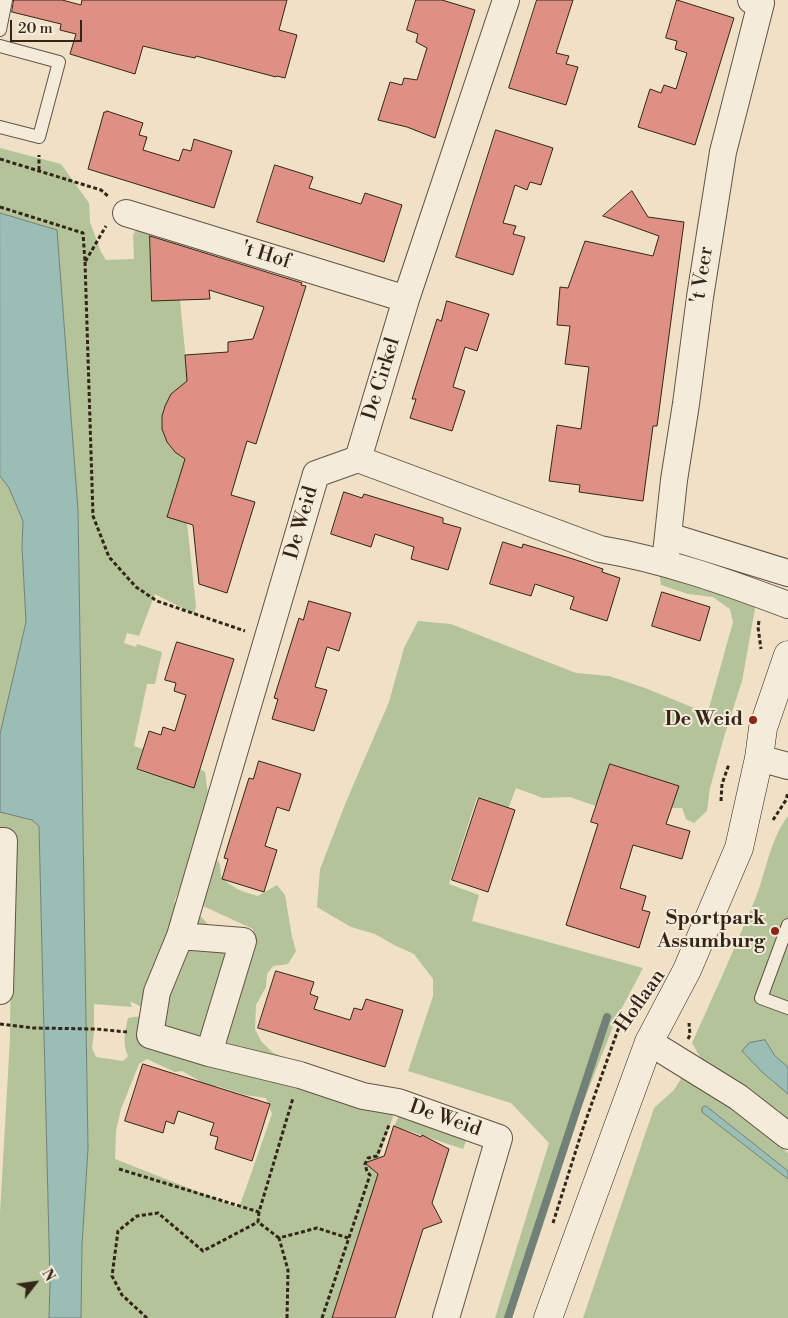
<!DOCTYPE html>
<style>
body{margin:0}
#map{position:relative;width:788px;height:1318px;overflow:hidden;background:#efe0c6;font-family:"Libre Bodoni",serif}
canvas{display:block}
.north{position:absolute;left:10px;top:1258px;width:50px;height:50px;-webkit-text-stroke:4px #f5ebda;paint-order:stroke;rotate:60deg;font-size:14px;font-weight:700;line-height:20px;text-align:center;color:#332618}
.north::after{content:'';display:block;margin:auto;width:18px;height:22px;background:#332618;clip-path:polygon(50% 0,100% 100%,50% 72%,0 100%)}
.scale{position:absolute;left:10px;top:20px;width:72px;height:22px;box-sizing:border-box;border:2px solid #332618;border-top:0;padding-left:6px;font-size:15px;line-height:18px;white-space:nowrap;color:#332618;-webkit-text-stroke:4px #f5ebda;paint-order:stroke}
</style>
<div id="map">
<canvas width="788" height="1318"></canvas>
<div class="north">N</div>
<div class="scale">20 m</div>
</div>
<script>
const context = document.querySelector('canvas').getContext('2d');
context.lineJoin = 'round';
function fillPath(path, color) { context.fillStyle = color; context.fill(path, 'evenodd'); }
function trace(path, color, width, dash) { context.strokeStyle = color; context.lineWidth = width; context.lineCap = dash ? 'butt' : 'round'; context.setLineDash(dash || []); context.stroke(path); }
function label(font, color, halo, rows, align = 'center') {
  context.font = font + ' "Libre Bodoni",serif'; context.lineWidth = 4; context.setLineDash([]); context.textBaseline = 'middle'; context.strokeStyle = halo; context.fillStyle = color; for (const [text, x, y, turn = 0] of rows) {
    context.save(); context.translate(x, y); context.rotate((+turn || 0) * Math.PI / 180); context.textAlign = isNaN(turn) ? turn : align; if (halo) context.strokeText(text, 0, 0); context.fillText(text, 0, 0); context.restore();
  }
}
fillPath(new Path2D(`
 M0,148L61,164L89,203L90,222L101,252L106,260L134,259L133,235L136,230L150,231L152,300H180L188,382C155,399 152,440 185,459L167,516L187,523L196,606L194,614L155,594L139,636L127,633L124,643L136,647L137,644L162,652L155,684H147L134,746L143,749L137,770L193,787L200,769L205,772L208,794L180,888L174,902L193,908L215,932L225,952L207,1032L250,954L253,929L203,906L212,853L220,864L221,877C232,888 243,892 258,896L277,885L285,895L292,937L296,951L288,964L273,966L267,974L266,987L256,1005L255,1029L261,1041L272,1052L286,1058L295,1084L398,1102L378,1160L379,1172L332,1318H81L82,1245L88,1148L78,510L57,230L0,213ZM130,1001L145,1009L142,1016L128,1018C125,1032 122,1043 128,1056L123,1061L96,1057L92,1048L94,1033V1004L132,1007ZM147,1059L175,1072L182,1071L198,1080L207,1088L217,1086L245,1095L266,1098L272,1114L239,1208L115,1159L116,1131L121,1109L139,1064Z
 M0,476L9,488L23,521L22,547L26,622L0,734Z
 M659,572L756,603L742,681L724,737L710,788L707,811L694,823L686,819L682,808H671L678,786L611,764L596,806L570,797L543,798L516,788L508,809L477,797L449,884L479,895L472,921L643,968L616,1019L570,1136L508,1318H495L549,1143L511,1103L408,1071L433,996V979L414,954L394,945L375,934L351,927L317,907L320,869L346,802L389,702L404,648L418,621L451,624L576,673L609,676L645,688L699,710L709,708L733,622L730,609L713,597L688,594L661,585Z
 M0,812L32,820L39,826L50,1283L49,1318H0V1213L10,1038L11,945L0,834Z
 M788,816V1067L775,1056L765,1040L742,1051L762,1072L788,1094V1130L704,1064L692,1043C713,996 734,950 754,902C766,874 769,841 788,816Z
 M685,1072L788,1153V1171L706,1106L702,1108V1112L788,1179V1318H583L654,1108L674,1090Z
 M400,1114L468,1136L463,1149L394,1126Z`), '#b4c399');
const water = new Path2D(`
 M0,213L57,230L78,510L88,1148L82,1245L81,1318H49L50,1283L39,826L32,820L0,812V734L26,622L22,547L23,521L9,488L0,476Z
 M765,1040L775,1056L788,1067V1094L762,1072L742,1051L749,1043Z
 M706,1106L788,1171V1179L702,1112V1108Z`);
fillPath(water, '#9abdb6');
trace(water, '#718177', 1);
trace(new Path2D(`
 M508,1318L607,1017`), '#718177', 8);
const building = new Path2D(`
 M14,0H62L81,5L82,0H287L279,30L297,35L285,78L277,76L276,77L196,56L195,58L176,54L143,46L135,74L70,54L76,34L60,30L61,24L12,12Z
 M416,0H442L475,10L435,138L407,127L378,120L390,82L402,85L404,78L417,80L427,48L416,42L418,34L407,30Z
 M537,0H573L556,53L569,56L566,64L578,67L566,105L509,88Z
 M677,0L734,18L695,145L638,127L650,89L661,93L664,85L676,89L687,53L675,49L677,41L666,38Z
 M107,111L143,123L139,135L147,137L143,150L179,161L183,149L191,151L194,139L232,151L214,208L88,169L104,112H106Z
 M496,130L553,148L541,185L530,182L527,190L515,185L503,223L516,226L513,234L525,237L513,275L456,257Z
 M275,165L313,177L309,188L361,204L365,193L402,205L384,262L257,222Z
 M632,191L648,217L684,222L657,426H653L643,501L579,492L580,485L549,481L557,425L581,429L589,367L565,364L570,326L557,325L560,287L568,288L585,241L653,256L659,236L603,216Z
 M150,236L302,283L301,285L306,286L256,444L247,441L231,495L255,502L227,593L199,584L193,525L167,517L185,459L175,452L167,442L162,429V416L165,406L171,394L187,381L185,355L228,352V342L253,339L264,307L209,290L210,299L152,301Z
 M447,301L489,314L477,351L465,347L453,387L465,391L452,431L410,418L416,399H412L437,319L441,321Z
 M344,492L362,498L364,494L443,518V523L461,528L448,570L411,559L414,547L375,534L371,547L331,534Z
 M503,542L522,548L523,544L573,559L603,569L602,572L620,578L607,621L570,609L574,597L535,584L531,596L490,584Z
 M662,592L710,607L700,641L652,626Z
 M309,601L351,613L339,651L327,647L315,687L327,690L314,731L272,719L278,699L274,698L299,618L303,620Z
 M177,642L234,659L194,788L137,769L149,731L161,735L163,727L175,731L186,695L174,691L176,683L165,680Z
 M259,761L301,774L289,811L277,807L265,846L277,850L264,892L222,879L228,859L224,858L249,778L253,779Z
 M610,764L679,786L666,824L690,831L682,859L633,845L620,888L646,896L642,910L650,912L639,948L566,925L598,824L591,822Z
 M479,798L515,810L488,892L452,880Z
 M276,971L314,982L310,994L318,997L314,1009L350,1020L354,1008L362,1010L366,999L403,1010L385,1067L258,1028Z
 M143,1064L270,1104L252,1161L215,1149L218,1137L210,1135L214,1123L178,1111L174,1124L166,1121L163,1133L125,1121Z
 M394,1126L421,1137L422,1135L449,1149L432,1203L442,1222L423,1229L395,1318H332L378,1174L365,1163L384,1156Z`);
fillPath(building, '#dd9083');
trace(building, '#332618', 1);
const lane = new Path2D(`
 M0,30L6,0
 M0,46L59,62L39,137L0,127
 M788,925L761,998L788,1008`);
const street = new Path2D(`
 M126,213L406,299
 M358,459L406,299L506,0
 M668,536L788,573
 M665,563L674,480L686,404L700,297L723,152L761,3L751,0
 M759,758L788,766
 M0,841H4L0,991
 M180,936L243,941L209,1053
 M649,1042L738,1097L788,1136
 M446,1318L499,1138L398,1102L363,1096L300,1075L209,1053L150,1035L157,992L180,936L316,474L358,459L600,549C665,560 727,582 788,605`);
const secondary = new Path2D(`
 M548,1318L649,1042L687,970L739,848L759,758L763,728L788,655`);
trace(lane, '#625444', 14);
trace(street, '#625444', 28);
trace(secondary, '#332618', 29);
trace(new Path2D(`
 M0,159L101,190L109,197
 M39,170V155
 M0,207L83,233L85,262L106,226
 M85,262L93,516L109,557L136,587L157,601L245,631
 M759,621L758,627L761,649
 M721,801L722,784L729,764
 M773,820L786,800L788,792
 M0,1024L33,1028L96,1029L127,1032
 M688,1039L690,1035L689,1023
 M119,1169L259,1212L293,1098
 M259,1212L258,1222L279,1238
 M553,1223L582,1131L620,1024L637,1007
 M147,1318L122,1295L112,1276L118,1231L137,1216L158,1213L203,1251L258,1222
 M287,1318L288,1270L279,1238L317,1228L348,1238
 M322,1318L370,1175L367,1172L365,1164L368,1158L377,1156L389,1125`), '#332618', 3, [4, 2.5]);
trace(lane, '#f5ebda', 12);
trace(street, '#f5ebda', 26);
trace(secondary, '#f5ebda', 28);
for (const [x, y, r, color] of [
 [753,720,5,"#8f2418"],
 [775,931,5,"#8f2418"]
]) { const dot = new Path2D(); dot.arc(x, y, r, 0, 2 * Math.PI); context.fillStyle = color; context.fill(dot); trace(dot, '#f5ebda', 2); }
label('20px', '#332618', '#f5ebda', [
 ["'t Hof",266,256,17],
 ["'t Veer",703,275,-81],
 ["De Cirkel",382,379,-73],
 ["De Weid",302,523,-74],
 ["Hoflaan",641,1001,-55],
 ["De Weid",445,1119,19]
]);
label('bold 20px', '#332618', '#f5ebda', [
 ["De Weid",743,720],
 ["Sportpark",765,919],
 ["Assumburg",765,942]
], 'right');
</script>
